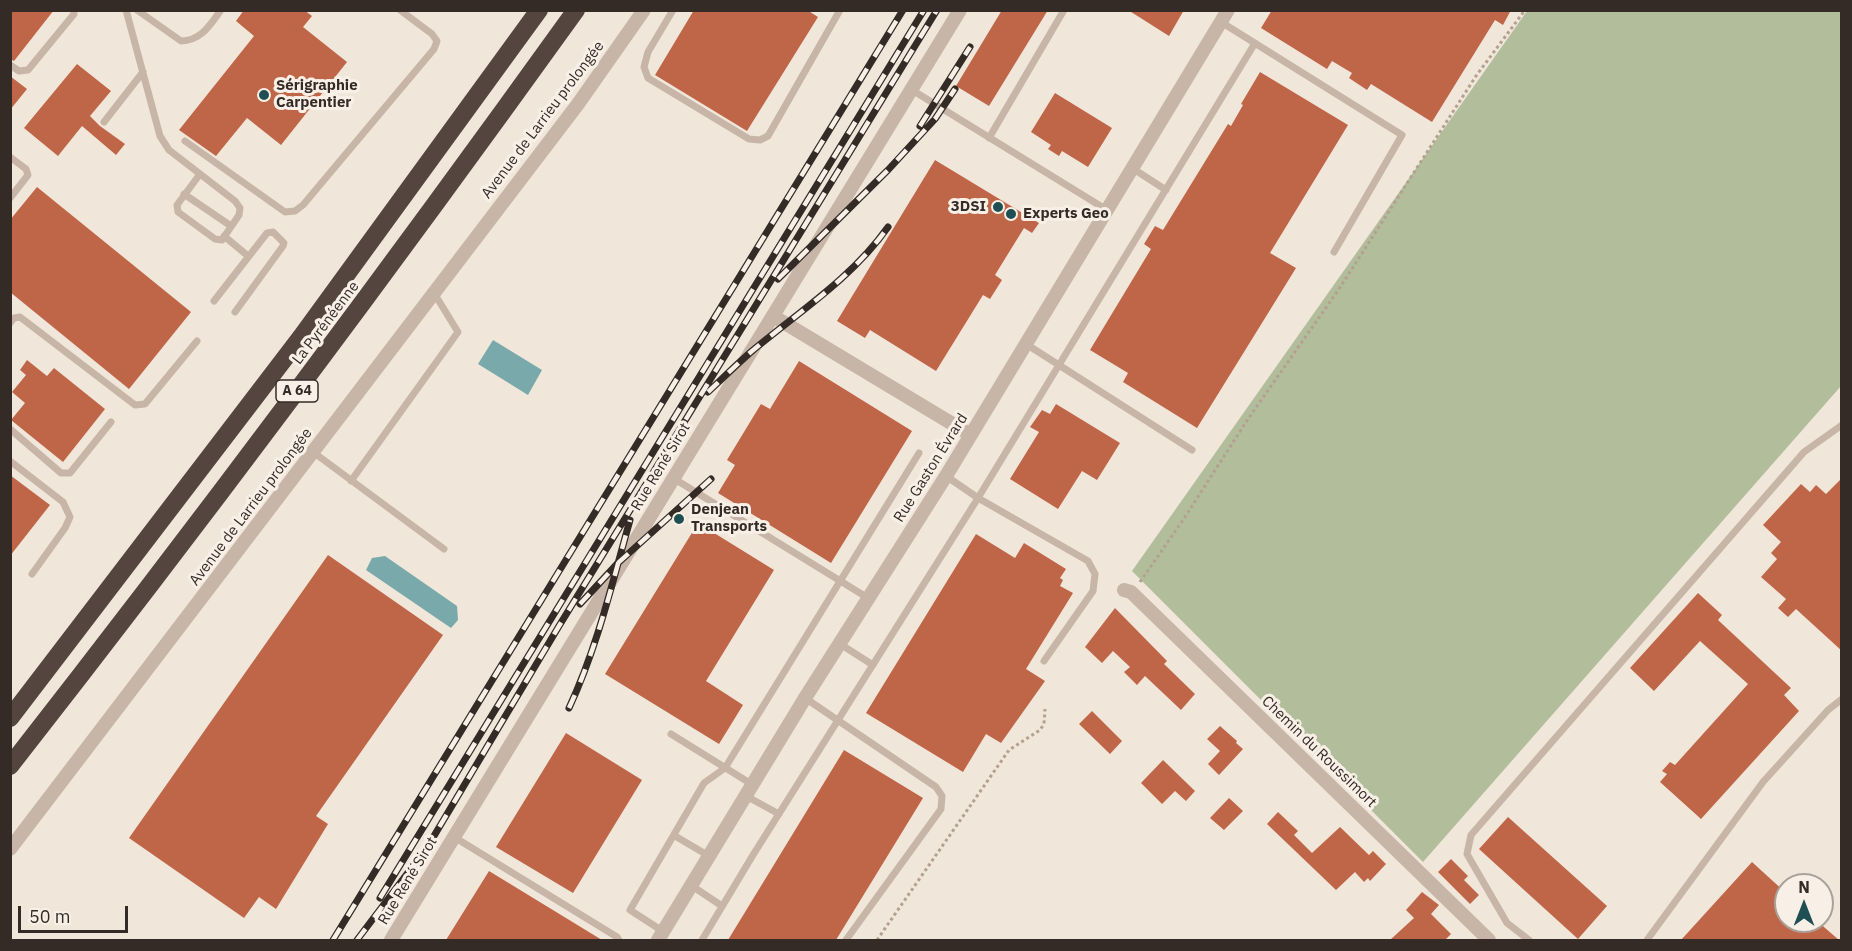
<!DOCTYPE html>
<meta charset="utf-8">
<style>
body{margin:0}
#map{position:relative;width:1852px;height:951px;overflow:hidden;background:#f0e6da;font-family:"IBM Plex Sans",sans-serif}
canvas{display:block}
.frame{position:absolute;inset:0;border:12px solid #342b27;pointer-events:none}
.north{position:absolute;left:1774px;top:873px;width:60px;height:60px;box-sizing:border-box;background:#f8f0e6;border:2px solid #aaa19a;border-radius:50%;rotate:0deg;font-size:16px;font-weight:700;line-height:24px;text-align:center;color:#342b27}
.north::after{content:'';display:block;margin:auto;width:21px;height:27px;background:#1f4f53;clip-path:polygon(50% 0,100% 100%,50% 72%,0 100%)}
.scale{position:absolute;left:18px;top:906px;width:110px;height:27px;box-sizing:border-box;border:3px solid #342b27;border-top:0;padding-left:8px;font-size:18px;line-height:21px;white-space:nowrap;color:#342b27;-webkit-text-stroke:4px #f8f0e6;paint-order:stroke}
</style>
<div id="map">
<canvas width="1852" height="951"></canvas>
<div class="frame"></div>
<div class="north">N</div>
<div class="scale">50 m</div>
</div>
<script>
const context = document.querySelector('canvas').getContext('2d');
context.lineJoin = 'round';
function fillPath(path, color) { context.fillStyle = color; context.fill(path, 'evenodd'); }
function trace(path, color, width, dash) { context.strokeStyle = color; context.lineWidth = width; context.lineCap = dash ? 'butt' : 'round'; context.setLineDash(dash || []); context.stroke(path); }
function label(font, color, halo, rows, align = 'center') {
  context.font = font + ' "IBM Plex Sans",sans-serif'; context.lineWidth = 6; context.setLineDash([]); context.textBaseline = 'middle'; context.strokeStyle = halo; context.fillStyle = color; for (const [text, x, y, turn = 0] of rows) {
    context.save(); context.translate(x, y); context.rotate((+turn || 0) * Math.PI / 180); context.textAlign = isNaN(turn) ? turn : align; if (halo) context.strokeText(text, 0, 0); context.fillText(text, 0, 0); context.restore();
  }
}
fillPath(new Path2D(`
 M1527,11H1841V386L1423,862L1132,571Z`), '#b2be9b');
fillPath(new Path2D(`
 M493,340L542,370L528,395L478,364Z
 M385,556L457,606L458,620L451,628L366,570L372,558Z`), '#7aa9ab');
fillPath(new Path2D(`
 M10,10H54L14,61L10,59Z
 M244,10H304L312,16L303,27L347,62L281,145L247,118L216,156L179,130L254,36L236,21Z
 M694,10H807L818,17L747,131L655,75Z
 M1002,10H1048L989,106L956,86Z
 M1128,10H1184L1169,36Z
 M1272,10H1511L1503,25L1495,20L1432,122L1371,84L1367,90L1349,78L1352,73L1332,61L1327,69L1261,28Z
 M77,64L111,91L90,116L100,126L125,144L116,155L82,126L58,156L24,128Z
 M1260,72L1348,125L1270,253L1296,268L1197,428L1123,382L1128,373L1090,350L1151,249L1144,244L1155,226L1163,230L1228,124L1231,126L1243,105L1241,104Z
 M10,76L27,89L10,110Z
 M1055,93L1112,128L1088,167L1062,151L1059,156L1048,149L1051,145L1031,132Z
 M935,160L1039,223L1032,233L1024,228L995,275L1002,280L990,299L983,295L936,371L870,330L865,338L837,321Z
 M37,187L191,312L129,389L10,292V220Z
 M27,360L47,376L54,368L105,409L63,462L11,420L25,403L12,392L26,375L20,370Z
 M799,361L912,431L831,563L718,493L735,465L727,460L761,404L770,409Z
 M1056,404L1120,443L1097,480L1082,471L1058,509L1010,479L1039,432L1030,427L1042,410L1050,414Z
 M10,475L50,505L10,556Z
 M1842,478V651L1796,609L1788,617L1778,608L1786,599L1761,577L1777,559L1771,553L1781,542L1763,525L1801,484L1810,492L1816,485L1826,494Z
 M698,523L774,570L706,681L743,705L719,744L605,674Z
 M976,534L1015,558L1024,543L1066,569L1060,578L1063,580L1060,586L1073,593L1026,669L1045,681L1001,743L986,734L963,772L866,713Z
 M328,555L443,635L316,816L328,824L276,909L259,897L244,918L129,838Z
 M1698,593L1722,615L1718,620L1791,688L1784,695L1799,711L1701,819L1660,782L1667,774L1662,771L1670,762L1675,765L1748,684L1700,641L1654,691L1630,668Z
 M1115,608L1167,661L1164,664L1195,694L1181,710L1145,676L1137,685L1124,672L1130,667L1113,651L1102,663L1085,647Z
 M1092,711L1122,741L1110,754L1079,724Z
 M1220,726L1237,741L1236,743L1243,749L1219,775L1208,764L1220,751L1207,739Z
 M566,733L642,780L573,893L496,847Z
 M844,750L923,798L836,940H728Z
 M1163,760L1195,791L1186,801L1175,791L1162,804L1141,783Z
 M1229,798L1243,811L1224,830L1210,818Z
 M1278,812L1298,831L1294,835L1312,853L1340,827L1369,855L1373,851L1386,864L1370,881L1368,878L1364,882L1355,872L1336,890L1267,824Z
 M1508,817L1607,906L1578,939L1479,849Z
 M1451,859L1468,876L1464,880L1479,895L1470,904L1438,872Z
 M1752,862L1786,893V921H1817L1839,940H1681Z
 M489,871L602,940H446Z
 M1422,892L1439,905L1431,914L1451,934L1445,940H1390L1414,918L1406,910Z`), '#c06648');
trace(new Path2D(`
 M1140,582L1183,520L1248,419L1339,289L1476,76L1525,10
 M877,940L1009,750L1040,730L1044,724L1045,709`), '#b3a091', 3, [3, 3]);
trace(new Path2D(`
 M126,10L160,136L169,150L235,201L240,208L239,215L222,240L215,239L178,212L177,205L200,174
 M137,10L181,41C201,41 210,25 221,10
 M673,10L648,52L644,67L648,78L749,139L760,140L768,136L840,10
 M1221,22L1402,135L1334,252
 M10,65L19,71L28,70L74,14V10
 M912,90L1107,210
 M104,122L143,72
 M989,138L1064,10
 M185,141L285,212L295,211L303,205L434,49L437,41L432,34L400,10
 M10,157L26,169L28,175L10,198
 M1132,168L1166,190
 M184,194L231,226
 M224,236L248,256
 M214,301L267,233L273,232L284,243L283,246L235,312
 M10,323L14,318L20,317L135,405L145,404L197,341
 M1026,344L1192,450
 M10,429L61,473H70L111,422
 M313,452L444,549
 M10,461L63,502L70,517L65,528L32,574
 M946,476L978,498L1088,561L1095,574L1093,591L1044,661
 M673,478L868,598
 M351,481L458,332L434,293
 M840,644L873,665
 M805,698L936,787L942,796L941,809L846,940
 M671,734L753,785
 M746,796L779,814
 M675,836L709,856
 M454,837L617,937L619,940
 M692,886L722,906
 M664,932L630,910L704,783L725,768L919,453
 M702,940L753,855L978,498L1255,43
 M1529,940L1507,923L1467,854L1471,835L1804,452L1842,425
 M1647,940L1763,782L1828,710L1842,699`), '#c7b6a7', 7);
trace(new Path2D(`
 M773,316L971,435
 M1124,590L1131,592L1489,940
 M10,849L578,104L644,10
 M391,940L960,10
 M658,940L805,698L946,476L1228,10`), '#c7b6a7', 14);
trace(new Path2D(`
 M10,718L301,337L539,10
 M10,766C204,518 392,266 576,10`), '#54453e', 18);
const rail = new Path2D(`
 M920,126L970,47
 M778,279L888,170L935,119L955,89
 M708,392C723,378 737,364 752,351C800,311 852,278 888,227
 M580,604L618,563L711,479
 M569,708C597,648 612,584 630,520
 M380,898L924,10
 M333,940L903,10
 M357,940L428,846L559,626L937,10`);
trace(rail, '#342b27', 7);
trace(rail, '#f8f0e6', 4.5, [14]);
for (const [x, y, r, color] of [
 [264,95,6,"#1f4f53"],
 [998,207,6,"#1f4f53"],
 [1011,214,6,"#1f4f53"],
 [679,519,6,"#1f4f53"]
]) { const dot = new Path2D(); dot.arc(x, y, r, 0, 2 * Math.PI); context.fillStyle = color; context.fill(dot); trace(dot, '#f8f0e6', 2); }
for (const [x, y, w] of [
 [297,391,42]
]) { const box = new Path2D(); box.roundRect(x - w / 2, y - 11, w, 22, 4.5); context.fillStyle = '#f8f0e6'; context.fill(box); trace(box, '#342b27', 1.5); }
label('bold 14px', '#342b27', null, [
 ["A 64",297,391]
]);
label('bold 15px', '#342b27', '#f8f0e6', [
 ["Sérigraphie",276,86],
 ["Carpentier",276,103],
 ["3DSI",986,207,"right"],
 ["Experts Geo",1023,214],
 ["Denjean",691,510],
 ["Transports",691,527]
], 'left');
label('15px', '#342b27', '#f8f0e6', [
 ["Avenue de Larrieu prolongée",543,120,-53],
 ["La Pyrénéenne",326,323,-53],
 ["Rue René Sirot",661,467,-59],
 ["Rue Gaston Évrard",931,468,-58],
 ["Avenue de Larrieu prolongée",251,507,-53],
 ["Chemin du Roussimort",1319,752,44],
 ["Rue René Sirot",408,881,-59]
]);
</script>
